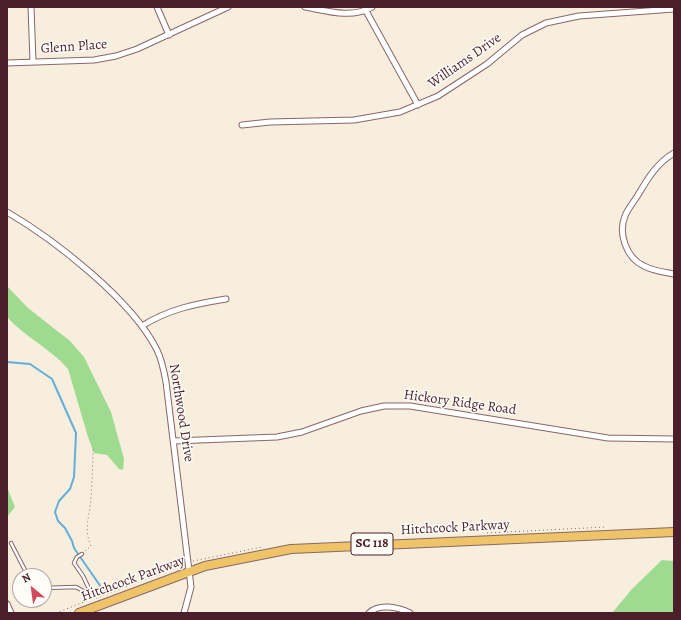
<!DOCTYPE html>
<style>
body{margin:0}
#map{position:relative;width:681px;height:620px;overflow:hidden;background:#f8eedd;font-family:Alegreya,serif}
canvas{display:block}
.frame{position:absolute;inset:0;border:8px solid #4a1f2b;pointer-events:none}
.north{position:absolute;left:12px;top:568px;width:40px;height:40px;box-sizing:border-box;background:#fdfcf7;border:1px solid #b5a4a5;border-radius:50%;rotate:331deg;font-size:11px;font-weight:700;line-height:16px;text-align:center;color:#4a1f2b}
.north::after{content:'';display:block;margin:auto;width:14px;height:18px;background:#d1495b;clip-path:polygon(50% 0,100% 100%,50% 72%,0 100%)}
</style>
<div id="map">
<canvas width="681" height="620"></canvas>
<div class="frame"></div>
<div class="north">N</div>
</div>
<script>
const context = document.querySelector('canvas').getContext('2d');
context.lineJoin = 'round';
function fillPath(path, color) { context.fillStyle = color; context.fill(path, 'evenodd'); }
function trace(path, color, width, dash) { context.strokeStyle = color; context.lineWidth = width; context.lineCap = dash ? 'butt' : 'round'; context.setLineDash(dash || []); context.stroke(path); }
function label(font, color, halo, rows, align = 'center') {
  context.font = font + ' Alegreya,serif'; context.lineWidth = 3; context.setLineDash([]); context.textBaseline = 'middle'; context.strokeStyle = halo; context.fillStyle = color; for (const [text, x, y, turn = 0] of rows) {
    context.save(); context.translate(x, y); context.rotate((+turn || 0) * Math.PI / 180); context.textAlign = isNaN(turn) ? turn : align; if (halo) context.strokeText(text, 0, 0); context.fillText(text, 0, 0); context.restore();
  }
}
fillPath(new Path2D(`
 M7,286L28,308L70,341L84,357L111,412L124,459L123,470L119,469L107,455L94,453L88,437L68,369C51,349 25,337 7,317Z
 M7,487L15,507L7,517Z
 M662,560L674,561V613H612L632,589Z`), '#9edb90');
trace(new Path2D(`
 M7,362L30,364L52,379L76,433L74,477L70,489L59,501L55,512L58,521L65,528L72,541L74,548L101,587`), '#61afdb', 2);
const service = new Path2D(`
 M11,543L28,576
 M82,554L77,557L74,563L83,576L92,595
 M44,588L76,587L92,596`);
const minor = new Path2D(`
 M31,7L33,62
 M157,7L169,35
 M305,7C327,11 352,19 372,7
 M366,11L418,105
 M7,63L94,60L116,56L137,49L228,7
 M242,125L270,122L354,120L400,112L438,96L487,64L522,35L546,23L579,16L674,9
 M674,153C657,163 648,178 638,195C634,202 628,208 625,216C618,233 626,258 644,266C653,271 664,272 674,274
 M7,212C55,240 132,300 157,350C162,360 164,371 166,382L191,587L184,613
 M142,326C169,309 195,304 226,299
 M174,441L277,437L302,432L361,411L384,406H410L608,438L674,439
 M7,604L11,613
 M369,613C379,603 398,607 410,613`);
const primary = new Path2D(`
 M79,613L205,566L291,549L674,532`);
trace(service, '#876769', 4.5);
trace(minor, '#876769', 7);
trace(primary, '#876769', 10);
trace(new Path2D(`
 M487,533L606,527
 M85,551L91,546C83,528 90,516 91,498C92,481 93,464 93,448
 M193,561L262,547
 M96,598L183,565
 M56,613L89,600`), '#876769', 1, [1, 3]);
trace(service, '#fff', 2.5);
trace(minor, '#fff', 5);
trace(primary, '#efc469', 8);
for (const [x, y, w] of [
 [372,544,42]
]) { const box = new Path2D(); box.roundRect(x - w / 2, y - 11, w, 22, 3); context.fillStyle = '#fdfcf7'; context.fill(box); trace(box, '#4a1f2b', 1); }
label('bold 13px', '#4a1f2b', null, [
 ["SC 118",372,544]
]);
label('14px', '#4a1f2b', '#fdfcf7', [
 ["Glenn Place",74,47,-4],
 ["Williams Drive",465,61,-35],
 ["Hickory Ridge Road",460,403,8],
 ["Northwood Drive",181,413,81],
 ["Hitchcock Parkway",455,528,-3],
 ["Hitchcock Parkway",133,579,-20]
]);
</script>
